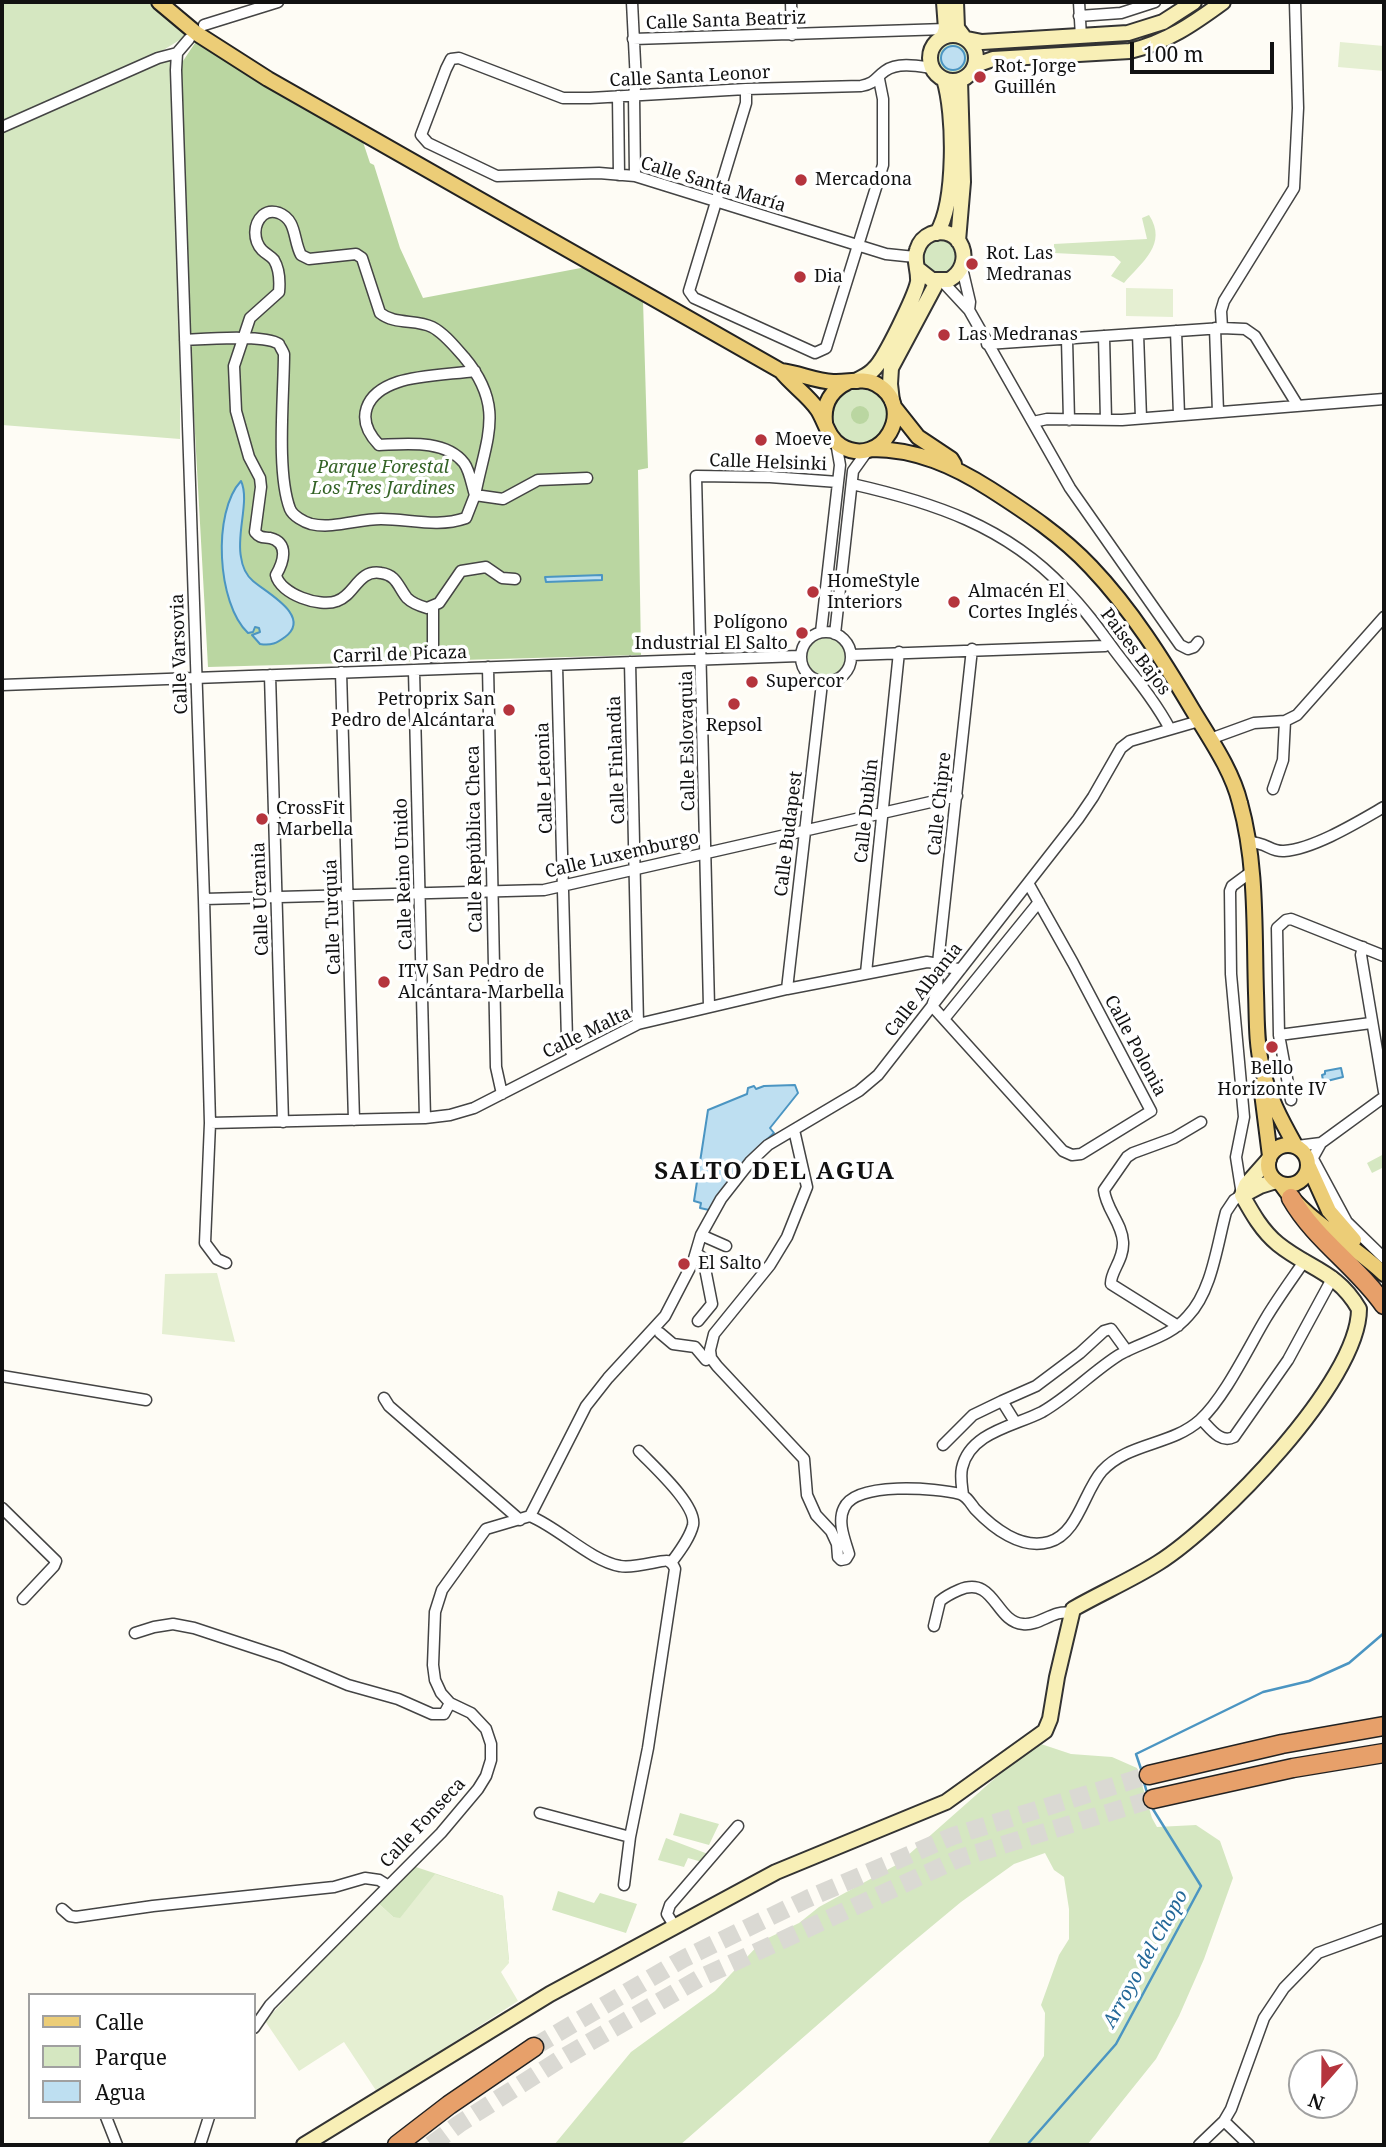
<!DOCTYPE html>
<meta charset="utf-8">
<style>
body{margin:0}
#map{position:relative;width:1386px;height:2147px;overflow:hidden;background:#fefcf5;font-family:"Noto Serif",serif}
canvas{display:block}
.frame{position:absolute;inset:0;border:4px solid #111;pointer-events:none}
.legend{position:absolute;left:28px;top:1993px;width:228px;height:126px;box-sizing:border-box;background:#fff;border:2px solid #a0a0a0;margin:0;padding:9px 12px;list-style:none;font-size:21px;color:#111}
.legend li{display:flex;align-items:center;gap:14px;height:35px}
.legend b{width:35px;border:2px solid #a0a0a0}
.north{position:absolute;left:1288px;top:2049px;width:70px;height:70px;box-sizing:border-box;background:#fff;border:2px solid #a0a0a0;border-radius:50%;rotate:201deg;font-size:19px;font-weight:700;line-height:28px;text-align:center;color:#111}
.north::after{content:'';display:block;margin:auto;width:24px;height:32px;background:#b5343d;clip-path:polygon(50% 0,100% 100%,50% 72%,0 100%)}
.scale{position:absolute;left:1130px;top:42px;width:144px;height:32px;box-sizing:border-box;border:4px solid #111;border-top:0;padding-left:9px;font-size:21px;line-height:24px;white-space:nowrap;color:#111;-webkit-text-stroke:5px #fff;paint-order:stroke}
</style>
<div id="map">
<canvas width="1386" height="2147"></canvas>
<div class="frame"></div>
<ul class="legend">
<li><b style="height:9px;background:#eccd77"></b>Calle</li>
<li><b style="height:19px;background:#d5e7c1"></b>Parque</li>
<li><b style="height:19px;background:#bedff1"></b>Agua</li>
</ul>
<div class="north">N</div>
<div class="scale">100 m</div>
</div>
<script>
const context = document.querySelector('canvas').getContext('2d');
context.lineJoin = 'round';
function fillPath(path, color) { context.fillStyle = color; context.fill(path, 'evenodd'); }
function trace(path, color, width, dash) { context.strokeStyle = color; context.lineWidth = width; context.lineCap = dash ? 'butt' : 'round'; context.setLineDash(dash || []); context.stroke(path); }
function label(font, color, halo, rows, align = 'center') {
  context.font = font + ' "Noto Serif",serif'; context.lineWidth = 7; context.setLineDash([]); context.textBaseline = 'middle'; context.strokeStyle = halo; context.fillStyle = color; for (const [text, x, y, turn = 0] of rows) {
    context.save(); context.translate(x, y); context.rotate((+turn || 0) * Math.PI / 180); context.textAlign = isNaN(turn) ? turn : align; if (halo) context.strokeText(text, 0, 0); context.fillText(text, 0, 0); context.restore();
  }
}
fillPath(new Path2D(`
 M2,2H149L186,36L162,51L172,62L180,332V439L2,425Z
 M935 58a18 18 0 1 1 36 0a18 18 0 1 1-36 0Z
 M1149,215C1168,244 1142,262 1124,283L1111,276L1121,262L1114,256L1054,253V244L1147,239L1142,218Z
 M922 257a18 18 0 1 1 36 0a18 18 0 1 1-36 0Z
 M833 416a27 27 0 1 1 54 0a27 27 0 1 1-54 0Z
 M807 657a19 19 0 1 1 38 0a19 19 0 1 1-38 0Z
 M1384,1154V1167L1372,1173L1367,1163Z
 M1041,1744L1071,1754L1112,1757L1137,1768L1152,1818L1157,1827L1196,1825L1220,1841L1233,1878L1204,1959L1179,2016L1156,2059L1087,2145H987L1044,2056L1045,2013L1041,2005L1059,1955L1069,1939V1909L1064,1877L1054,1870L1045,1853L1014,1864L961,1902L902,1951L680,2145H554L631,2052L715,1991L762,1941L799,1923L819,1907L898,1864L1010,1765Z
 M680,1813L719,1824L709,1845L673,1835Z
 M666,1838L708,1854L702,1862L688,1858L684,1867L658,1860Z
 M413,1866L503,1896L509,1960L393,1917L377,1902Z
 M558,1891L594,1903L600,1893L637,1904L626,1933L552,1910Z`), '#d5e7c1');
fillPath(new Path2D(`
 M197,40L362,139L370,163L374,165L400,248L423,298L586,267L643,300L648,468L638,470L641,655L208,667L182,199L181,64Z
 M851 415a9 9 0 1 1 18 0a9 9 0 1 1-18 0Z`), '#bad6a1');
fillPath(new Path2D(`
 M1340,42L1384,46V71L1338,67Z
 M1126,288L1173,289V317L1126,316Z
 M217,1273L235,1342L162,1334L165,1274Z
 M435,1874L503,1896L509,1963L501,1972L518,2001L377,2092L344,2042L299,2071L265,2021L377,1902L393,1917L400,1918Z`), '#e5efd2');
const water = new Path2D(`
 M941 58a12 12 0 1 1 24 0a12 12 0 1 1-24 0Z
 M241,481C250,500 236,534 241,557C242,565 246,575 253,581C265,592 313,616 285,637C277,643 271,646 260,644L252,635L260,632L259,628L255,627L253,632L248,633C217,604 212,512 241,481Z
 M602,575V580L546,582L545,577Z
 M1341,1068L1343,1077L1327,1081L1323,1080L1322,1075L1325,1074V1071Z
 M795,1085L798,1093L770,1128L774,1133L750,1155L709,1210L700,1208L701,1203L694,1201L708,1110L747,1094L748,1088L754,1086L756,1089L764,1086Z`);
fillPath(water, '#bedff1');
trace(water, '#4b95c2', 2);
trace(new Path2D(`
 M1142,1772L1136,1754L1263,1692L1309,1681L1349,1663L1384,1633
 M1143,1779L1148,1796
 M1027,2145L1116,2044L1201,1886L1151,1806`), '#4b95c2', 2.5);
trace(new Path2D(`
 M534,2047L683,1959L807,1899L953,1836L1149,1775
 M431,2145L459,2124L559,2060L700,1978L960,1858L1153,1799`), '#dad9d3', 18, [18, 9]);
const street = new Path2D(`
 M632,2L636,82L634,94L635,176
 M791,2L792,35
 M1079,2L1081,37
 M1079,16L1121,13L1155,2
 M204,25L278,2
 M189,39L177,53L176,70L204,899L210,1123L205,1243L217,1259L226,1263
 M633,39L946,29
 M746,89V103L689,291L694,298L815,353L826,348L883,165V99L879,79
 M618,96L619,175
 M2,127L158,58L177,53
 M915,257L886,254L635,176L599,173L497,176L428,143L421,135L446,69L451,59L459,58L563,98H590L746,89L861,86C876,83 875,78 885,71C898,62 918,66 932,68
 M962,268L970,302L969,310
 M943,282L969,310L1070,488L1180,645L1188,649L1194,647L1198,642
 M1215,328L1218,412
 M1222,328L1245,329L1255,336L1298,406
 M1176,331L1179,415
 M1138,334L1141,418
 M1104,336L1106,420
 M1067,339L1069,420
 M185,340C204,339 265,334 279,344C279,345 284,353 284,354C284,394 276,472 290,509C293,516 304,522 311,524C334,529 358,519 381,519C410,519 437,528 466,518L475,495C472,486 470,471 464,463C445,439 406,444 379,445C354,419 365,393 398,382C418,375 453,374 475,371
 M987,344L1222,328L1221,311L1224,301L1294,188L1298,108L1295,2
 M1033,422L1047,419L1122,420L1384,399
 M852,484C932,502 1006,526 1064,588C1083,607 1099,629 1115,651C1134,676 1155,701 1170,729
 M515,579L502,578L486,567L461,571L439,603L427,608C420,606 412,603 407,598C398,587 397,575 381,573C358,569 355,595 337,601C320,608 280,594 276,575C283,563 290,543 270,538C262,537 260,538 255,532L261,487L260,478L249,457L236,411L234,366L250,318L279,292C280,281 280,270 274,260C271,256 266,254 262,250C253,240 253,224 263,215C268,211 273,211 279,213C297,220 293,240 301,255L309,259L356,254L362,258L380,313C395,325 416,319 432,327C444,333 455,347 464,357C506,407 486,438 475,495L503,499L538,480L587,478
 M801 657a25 25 0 1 1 50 0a25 25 0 1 1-50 0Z
 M821,632L840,465L836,442
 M835,634L853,471L868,450
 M972,649L938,963L937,991L932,1006L1063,1151L1072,1155L1081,1154L1151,1111L1073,963L1028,883
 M852,655L1105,646L1109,643
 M433,657V607
 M630,662L638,1024
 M557,666L567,1040L573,1057
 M488,667L496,1067L502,1094
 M414,671L425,1118
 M341,672L354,1120
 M270,675L283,1122
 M2,685L799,656
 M1210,739L1254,723L1285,721L1297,715L1384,617
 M1273,789L1283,760L1285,721
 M1248,842C1267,842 1270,852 1284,851C1314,849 1358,822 1384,807
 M204,899L544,890L957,796
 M1363,947L1361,955L1384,1092
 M866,973L899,652
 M787,989L822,683
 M709,1006L696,476L770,477L838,482
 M944,1019L1039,902
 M1279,1035L1371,1023
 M1291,1100L1279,1035L1277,928L1286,920L1291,919L1384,956
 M210,1123L425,1118L450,1115L474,1108L638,1024L787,989L927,962C939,963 948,969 961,969
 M794,1130L807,1187L787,1237L770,1265L714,1334L710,1350L711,1358L717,1366L804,1459L807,1495L816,1515L831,1531L837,1544L838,1557L841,1560L846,1559L849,1554C845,1540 837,1522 844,1508C855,1481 937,1488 960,1494C967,1496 971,1504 975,1509C993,1528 1021,1550 1049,1542C1078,1534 1084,1491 1102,1471C1129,1442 1171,1446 1200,1420C1225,1397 1248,1348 1266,1318C1278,1298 1292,1279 1305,1260
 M1297,1146L1321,1143
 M1312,1157L1347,1222L1384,1258
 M1311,1161L1321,1143L1384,1097
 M701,1235L726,1246
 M696,1253L703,1258L712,1304L698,1321
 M1178,1326L1111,1284C1110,1272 1124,1260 1123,1242C1122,1223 1106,1209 1104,1190L1127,1157L1133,1153L1174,1138L1201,1122
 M660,1333L673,1344L695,1347L706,1360
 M2,1376L146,1400
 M384,1398L389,1406L520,1520
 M1201,1419C1210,1428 1220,1444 1234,1437L1288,1360L1333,1277
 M1015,1422L1002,1401L1036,1386L1080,1353L1104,1331L1111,1329L1127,1351
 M943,1445L973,1415L1002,1401
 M639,1451C652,1465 697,1505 693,1525C690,1538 679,1552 671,1563
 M963,1495C962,1486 960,1477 962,1468C970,1432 1015,1426 1042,1412C1070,1396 1092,1372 1119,1355C1143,1341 1169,1338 1188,1316C1212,1291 1217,1245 1226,1212L1234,1200L1242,1195L1236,1157L1244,1117L1231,974L1230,891L1232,886L1251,872
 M2,1508L56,1561L54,1566L23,1599
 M530,1516C559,1528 591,1561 620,1566C635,1569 663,1559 668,1561C673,1563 673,1565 675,1569L648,1748L630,1837L624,1885
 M934,1626L940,1601C946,1596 952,1593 959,1590C995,1575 995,1622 1023,1624C1040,1626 1053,1609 1071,1613
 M135,1633L154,1627L173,1624L194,1628L282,1657L348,1685L398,1699L432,1714H444L450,1703
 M540,1813L630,1837
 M62,1909L70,1916L76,1917L153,1906L334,1887L365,1878L379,1880L387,1885
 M675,1927L667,1914L670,1905L738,1826
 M254,2028L270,2005L441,1833L478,1789L486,1776L491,1760V1744L486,1729L471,1713L450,1703L441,1693L435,1680L433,1665L435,1612L442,1590L486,1529L530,1516L586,1406L608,1378L665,1316L693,1262L701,1235L721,1199L750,1162L768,1145L859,1091L878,1075L1078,819L1093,797L1121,748L1130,741L1199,721
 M106,2117L117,2145
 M1224,2121L1249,2145
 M200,2145L209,2117
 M1199,2145L1224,2121L1231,2109L1264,2018L1284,1988L1318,1953L1384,1929`);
const secondary = new Path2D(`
 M956,2L957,28L963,36
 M930 58a23 23 0 1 1 46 0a23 23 0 1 1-46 0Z
 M943,37L946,29L944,2
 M967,39L982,42L1128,33L1163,22L1194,2
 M976,65L993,59L1130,51C1167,42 1193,24 1223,2
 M937,233C956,202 955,113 944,79
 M958,241L963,182L960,80
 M856,381C862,377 869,375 874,369C885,359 915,296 918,282C919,270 913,260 917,250C919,243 924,237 931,234C961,223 977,264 949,280H932L918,269
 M892,401L890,384L891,368L937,282
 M1242,1195L1246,1185L1269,1159
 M1243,1195L1260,1186L1276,1181
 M304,2145L550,1994L776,1872L946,1802L1045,1731L1050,1719L1057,1677L1073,1609C1101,1593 1131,1580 1158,1563C1218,1525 1359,1382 1359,1309C1337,1271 1309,1269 1278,1244C1262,1231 1252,1213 1242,1195`);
const primary = new Path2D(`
 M159,2L196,33L268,79L781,371C792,385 808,395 818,410C826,423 828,438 841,446C882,470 918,407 876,384C863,377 848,383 833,382C815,381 799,373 781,371
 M895,408L918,437L951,459L954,464
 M825,422C823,404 831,390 848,382
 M872,449C916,449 954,466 990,489C1026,512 1062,536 1091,567C1131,609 1163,660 1192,709C1210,739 1232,770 1240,803C1257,864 1254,930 1256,993C1257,1018 1256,1043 1262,1067C1268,1096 1281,1120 1295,1145
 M1261,1085L1270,1156
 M1268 1165a20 20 0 1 1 40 0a20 20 0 1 1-40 0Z
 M1309,1167L1329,1211L1354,1240
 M1281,1184C1306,1221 1352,1243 1384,1274`);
const highway = new Path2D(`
 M1291,1198C1315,1240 1357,1266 1384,1305
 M1149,1775L1282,1744L1384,1726
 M1153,1799L1293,1768L1384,1753
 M397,2145L449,2105L534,2047`);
trace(street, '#444', 13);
trace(secondary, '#333', 18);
trace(primary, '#222', 18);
trace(highway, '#222', 21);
trace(street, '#fff', 10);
trace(secondary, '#f8efb6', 14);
trace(primary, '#eccd77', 14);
trace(highway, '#e7a06a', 18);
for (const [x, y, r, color] of [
 [980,77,7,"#b5343d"],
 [801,180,7,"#b5343d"],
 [972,264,7,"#b5343d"],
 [800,277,7,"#b5343d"],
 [944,335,7,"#b5343d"],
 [761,440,7,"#b5343d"],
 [813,592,7,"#b5343d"],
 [954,602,7,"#b5343d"],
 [802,633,7,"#b5343d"],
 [752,682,7,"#b5343d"],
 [734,704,7,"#b5343d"],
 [509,710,7,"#b5343d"],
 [262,819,7,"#b5343d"],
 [384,982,7,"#b5343d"],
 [1272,1047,7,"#b5343d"],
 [684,1264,7,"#b5343d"]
]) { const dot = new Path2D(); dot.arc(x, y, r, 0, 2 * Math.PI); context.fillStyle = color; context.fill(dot); trace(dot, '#fff', 2.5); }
label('18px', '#111', '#fff', [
 ["Calle Santa Beatriz",726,21,-2],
 ["Calle Santa Leonor",690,77,-3],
 ["Calle Santa María",713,185,17],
 ["Calle Helsinki",768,463,2],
 ["Paises Bajos",1135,652,53],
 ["Calle Varsovia",180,654,-92],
 ["Carril de Picaza",400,655,-2],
 ["Calle Eslovaquia",688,741,-91],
 ["Calle Finlandia",617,760,-92],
 ["Calle Letonia",545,778,-92],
 ["Calle Chipre",940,804,-84],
 ["Calle Dublín",867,811,-84],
 ["Calle Budapest",789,834,-83],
 ["Calle República Checa",475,839,-91],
 ["Calle Luxemburgo",622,855,-13],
 ["Calle Reino Unido",404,874,-92],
 ["Calle Ucrania",261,899,-92],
 ["Calle Turquía",333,917,-92],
 ["Calle Albania",924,990,-52],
 ["Calle Malta",587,1033,-26],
 ["Calle Polonia",1135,1046,62],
 ["Calle Fonseca",423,1823,-47]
]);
label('18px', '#111', '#fff', [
 ["Rot. Jorge",994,67],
 ["Guillén",994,88],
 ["Mercadona",815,180],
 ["Rot. Las",986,254],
 ["Medranas",986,275],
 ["Dia",814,277],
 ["Las Medranas",958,335],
 ["Moeve",775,440],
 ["HomeStyle",827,582],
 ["Interiors",827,603],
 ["Almacén El",968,592],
 ["Cortes Inglés",968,613],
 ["Polígono",788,623,"right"],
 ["Industrial El Salto",788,644,"right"],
 ["Supercor",766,682],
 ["Petroprix San",495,700,"right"],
 ["Pedro de Alcántara",495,721,"right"],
 ["Repsol",734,726,"center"],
 ["CrossFit",276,809],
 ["Marbella",276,830],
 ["ITV San Pedro de",398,972],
 ["Alcántara-Marbella",398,993],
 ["Bello",1272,1069,"center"],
 ["Horizonte IV",1272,1090,"center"],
 ["El Salto",698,1264]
], 'left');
label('italic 18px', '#346326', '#fff', [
 ["Parque Forestal",383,468],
 ["Los Tres Jardines",383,489]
]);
label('italic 19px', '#246898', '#fff', [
 ["Arroyo del Chopo",1146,1959,-61]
]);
context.letterSpacing = '2px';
label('bold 24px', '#111', '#fff', [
 ["SALTO DEL AGUA",775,1172]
]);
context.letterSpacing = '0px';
</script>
